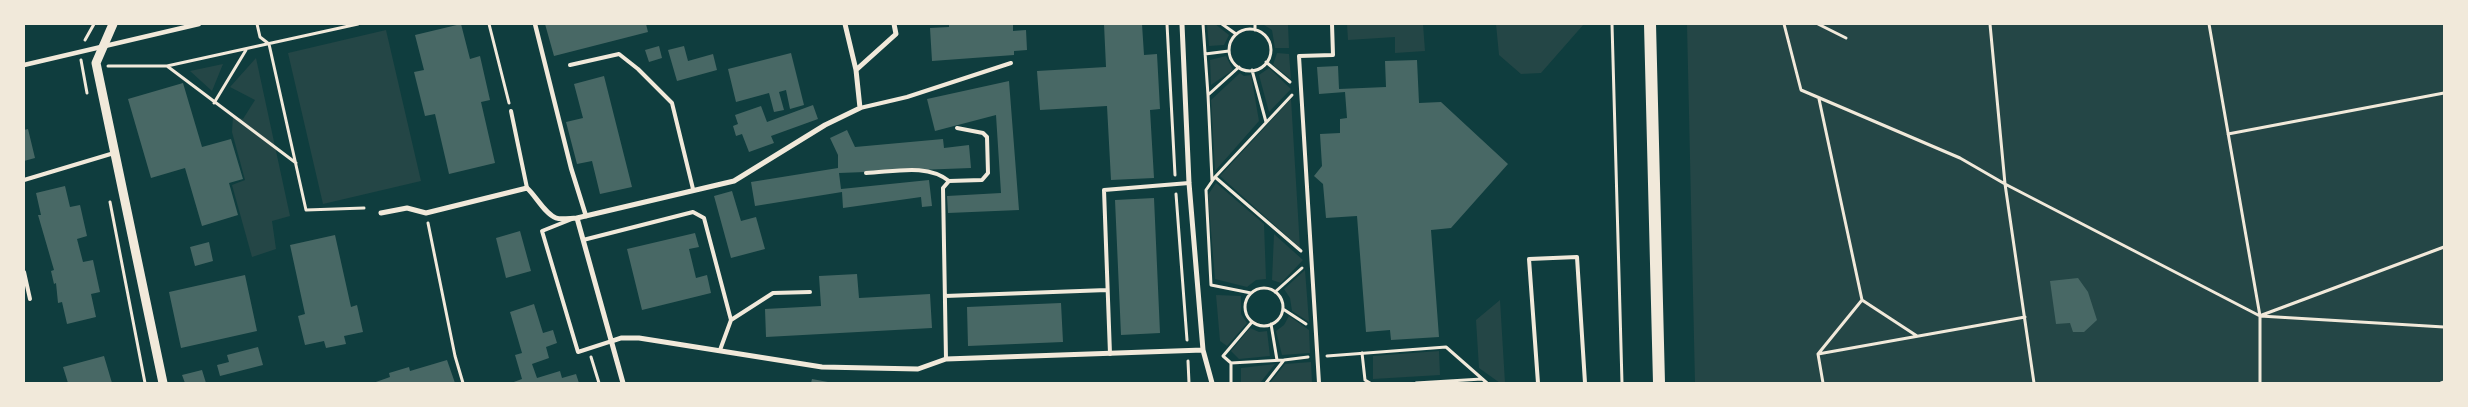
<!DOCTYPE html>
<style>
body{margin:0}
#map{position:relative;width:2468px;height:407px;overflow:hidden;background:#0f3d3e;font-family:"Fira Sans Condensed",sans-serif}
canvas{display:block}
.frame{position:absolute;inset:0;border:25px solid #f1e9da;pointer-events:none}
</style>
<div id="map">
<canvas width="2468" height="407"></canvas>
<div class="frame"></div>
</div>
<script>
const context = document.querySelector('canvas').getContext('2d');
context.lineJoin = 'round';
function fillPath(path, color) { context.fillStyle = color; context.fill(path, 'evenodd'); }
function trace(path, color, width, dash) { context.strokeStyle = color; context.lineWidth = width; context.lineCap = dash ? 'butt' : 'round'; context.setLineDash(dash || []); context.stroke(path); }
fillPath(new Path2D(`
 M1207,24H1215L1229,35L1224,45L1209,46Z
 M1259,24H1288L1289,48H1275L1272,30L1264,25Z
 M1347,24H1423L1425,51L1395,53V37L1348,40Z
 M1496,24H1584L1541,73L1521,74L1499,55Z
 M1687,24H2444V383H1695Z
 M386,30L421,181L323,204L288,53Z
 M1277,53L1289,54L1291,79L1273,65Z
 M1226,56L1233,70L1211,85L1210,60Z
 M256,58L290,216L272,221L276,249L252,257L232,185L245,180L232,132L233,116L243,119L255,100L230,87Z
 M223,64L212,91L190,71Z
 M1269,68L1291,89L1269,112L1259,75Z
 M1240,73L1244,76L1251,75L1259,121L1215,171L1211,100Z
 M1291,99L1300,248L1220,176Z
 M1216,183L1264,224L1266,279L1256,280L1247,287L1215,279L1208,195Z
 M1274,234L1303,260L1281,283L1272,280Z
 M1305,270L1309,322L1292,311L1290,298L1284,289Z
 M1216,295L1241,296V314L1247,323L1227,346L1220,341Z
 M1500,300L1505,383H1500L1479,368L1476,320Z
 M1289,316L1309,330L1310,353L1282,355L1276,331L1284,325Z
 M1250,328L1259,332L1267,331L1270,356L1239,359L1231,351Z
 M1439,351L1440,375L1373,379V356Z
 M1311,362L1312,383H1270L1285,364Z
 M1275,364L1260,383H1241V368Z`), '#244646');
fillPath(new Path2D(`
 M461,24L470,59L480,56L490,100L481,102L495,163L449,174L435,114L425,116L414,72L424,70L415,35Z
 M545,24H646L648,32L554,56Z
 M949,24H1013V31L1026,30L1027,50L1014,51V55L932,61L930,28L949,27Z
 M1104,24H1142L1144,55L1157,54L1160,109L1150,110L1154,178L1111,180L1107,106L1040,110L1037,71L1106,67Z
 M659,46L662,58L649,62L645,50Z
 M684,46L688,61L713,54L717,70L677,81L668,50Z
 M791,53L804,105L790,109L786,90L779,92L784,110L774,112L769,93L736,102L728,69Z
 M1417,60L1419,103L1441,102L1508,164L1451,228L1431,230L1439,337L1391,340L1390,330L1366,332L1357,216L1326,218L1323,184L1314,176L1322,166L1320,134L1340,133V119L1347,118L1345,92L1319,94L1317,67L1338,66L1339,89L1386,87L1385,61Z
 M604,76L632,187L600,194L592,161L577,164L566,122L583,118L574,84Z
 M1009,81L1019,210L948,213L947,196L1001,193L996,115L935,131L927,99Z
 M183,83L202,147L231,139L243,179L229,183L238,215L202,226L185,168L151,178L128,99Z
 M813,105L818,119L771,136L774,143L749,152L742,134L736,136L733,126L738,124L735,115L761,106L767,122Z
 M28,129L35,158L24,161V130Z
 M847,130L855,147L943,139L944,148L969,145L971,168L839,173L841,189L929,180L932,206L922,207L921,197L843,208L842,192L755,206L751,182L838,168V155L830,138Z
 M65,186L70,207L80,205L87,236L77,239L83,262L93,260L100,292L91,294L96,317L67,324L62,302L58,303L56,283L54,284L51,271L54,270L38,215H41L36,193Z
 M732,191L741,221L756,217L765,249L731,258L714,196Z
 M1154,198L1160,333L1121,335L1115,200Z
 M520,231L531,271L506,278L496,238Z
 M695,233L699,247L689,249L696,278L707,275L711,293L642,310L627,249Z
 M335,235L351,307L357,305L363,332L344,336L346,344L326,348L324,341L305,345L298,316L305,314L290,245Z
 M209,242L213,261L195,266L190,247Z
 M857,274L859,298L930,294L932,328L766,337L765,309L821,306L819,276Z
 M245,275L257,331L181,348L169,292Z
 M2078,278L2088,292L2097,320L2084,332H2073L2070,323L2056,324L2050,281Z
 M1061,303L1063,342L968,346L967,307Z
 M534,304L543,333L553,330L557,343L546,347L549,358L532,364L537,378L560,371L562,378L576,374L579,383H511L522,379L515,355L522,353L510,312Z
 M258,347L263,365L220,376L217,365L229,362L227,355Z
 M104,356L112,383H68L63,367Z
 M447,360L455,383H373L390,377L389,373L409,367L410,371Z
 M202,370L206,383H185L182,375Z
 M812,379L828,382L827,383H811Z`), '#486865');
trace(new Path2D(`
 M257,24L260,37L269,44L306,210L364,208
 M489,24L509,103
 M1167,24L1175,175
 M1203,24L1208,95
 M1222,24L1236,34
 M1255,24V30
 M1612,24L1622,383
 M1784,24L1801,90L1960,158L2005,184L2260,316L2444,327
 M1818,24L1846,38
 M1990,24L2005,184L2034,383
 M2209,24L2260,316V383
 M1229 50a21 21 0 1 1 42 0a21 21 0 1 1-42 0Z
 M85,40L94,24
 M1205,54L1229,51
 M81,60L87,93
 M1266,62L1290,82
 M108,66H167L358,24
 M167,66L296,163
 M1252,70L1266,122
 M1292,95L1215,177L1301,251
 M1819,99L1862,300L1818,354L1823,383
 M214,103L246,50
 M2228,134L2444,93
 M1215,177L1206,190L1211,285L1251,293
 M1212,180L1208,95L1239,67
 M1176,194L1187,340
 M110,202L145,383
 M428,223L455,356L463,383
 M1245 307a19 19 0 1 1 38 0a19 19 0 1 1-38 0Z
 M1275,292L1302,268
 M1862,300L1917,336
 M1283,309L1306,324
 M2262,315L2444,247
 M1271,324L1277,360
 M1362,353L1365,380L1370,383
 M1818,354L2025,317
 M1327,356L1446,347L1487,383
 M591,357L599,383
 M1284,360L1308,357
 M1188,361L1189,383
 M1231,363L1223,356L1252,322
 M1231,383V363L1284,360L1266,383
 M1416,383L1482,379
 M2441,383L2444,382`), '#f1e9da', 3);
trace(new Path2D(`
 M570,65L619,54L638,69L672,103L693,189
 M860,108L907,97L1011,63
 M511,111L527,188
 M866,173C893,172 927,163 949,181
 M24,180L114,153
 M572,219L542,231L578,352L612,341
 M583,240L693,212L704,218L731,320
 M24,272L30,299
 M945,296L1107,290
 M720,350L731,320L773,293L810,292
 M1110,354L1104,190L1189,183
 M946,359L943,188L949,181L982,180L988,173L987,137L983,133L957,128
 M1319,383L1299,56L1333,55L1332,24
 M1538,383L1529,259L1577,257L1585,383`), '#f1e9da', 4);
trace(new Path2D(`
 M535,24L571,168L586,216
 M24,65L199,24`), '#f1e9da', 4.5);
trace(new Path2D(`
 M1182,24L1189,183L1203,350L1212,383
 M856,70L896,34L894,24
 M381,213L407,208L426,213L527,188C536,196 545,214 556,218C561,220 571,218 577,218L734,181L825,125L860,108L856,70L845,24
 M577,218L623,383
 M612,341L621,338H639L822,367L918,369L946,359L1203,350`), '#f1e9da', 5);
trace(new Path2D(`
 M113,24L96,63L163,383`), '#f1e9da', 9);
trace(new Path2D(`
 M1650,24L1659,383`), '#f1e9da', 12);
</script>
